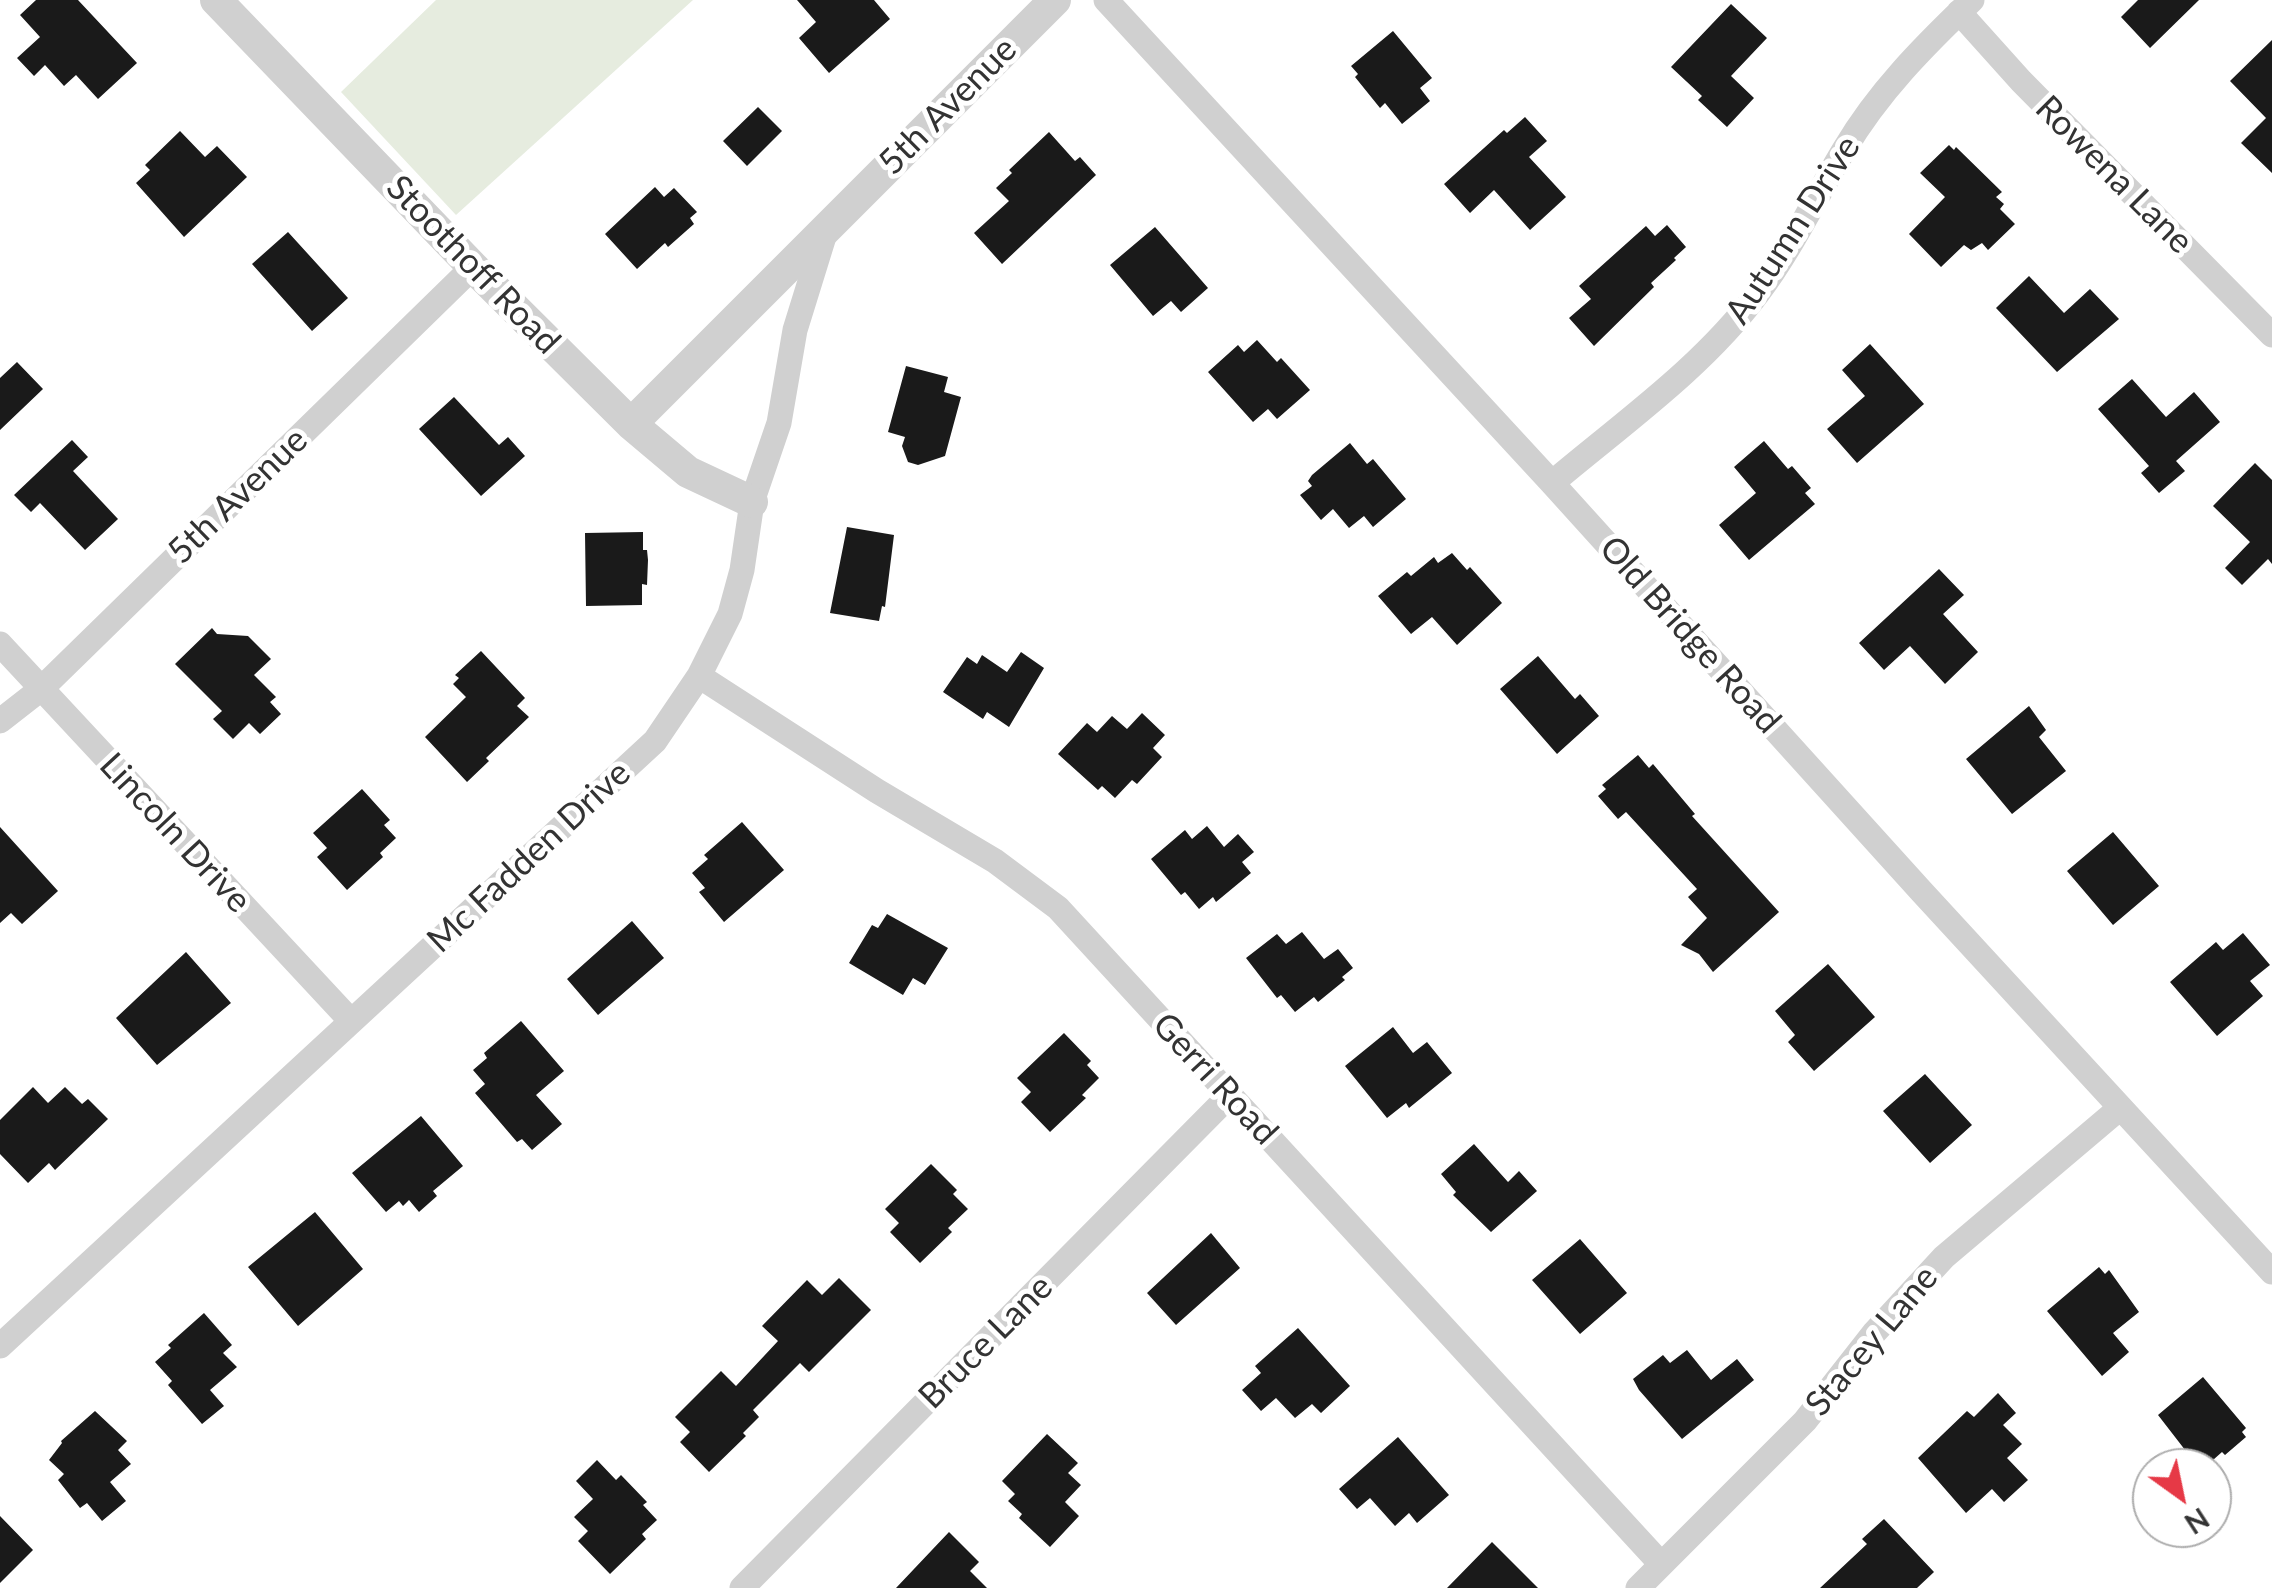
<!DOCTYPE html>
<style>
body{margin:0}
#map{position:relative;width:2272px;height:1588px;overflow:hidden;background:#fff;font-family:Lato,sans-serif}
canvas{display:block}
.north{position:absolute;left:2132px;top:1448px;width:100px;height:100px;box-sizing:border-box;background:#fff;border:2px solid #adadad;border-radius:50%;rotate:147deg;font-size:28px;font-weight:700;line-height:40px;text-align:center;color:#333}
.north::after{content:'';display:block;margin:auto;width:35px;height:45px;background:#e63946;clip-path:polygon(50% 0,100% 100%,50% 72%,0 100%)}
</style>
<div id="map">
<canvas width="2272" height="1588"></canvas>
<div class="north">N</div>
</div>
<script>
const context = document.querySelector('canvas').getContext('2d');
context.lineJoin = 'round';
function fillPath(path, color) { context.fillStyle = color; context.fill(path, 'evenodd'); }
function trace(path, color, width, dash) { context.strokeStyle = color; context.lineWidth = width; context.lineCap = dash ? 'butt' : 'round'; context.setLineDash(dash || []); context.stroke(path); }
function label(font, color, halo, rows, align = 'center') {
  context.font = font + ' Lato,sans-serif'; context.lineWidth = 10; context.setLineDash([]); context.textBaseline = 'middle'; context.strokeStyle = halo; context.fillStyle = color; for (const [text, x, y, turn = 0] of rows) {
    context.save(); context.translate(x, y); context.rotate((+turn || 0) * Math.PI / 180); context.textAlign = isNaN(turn) ? turn : align; if (halo) context.strokeText(text, 0, 0); context.fillText(text, 0, 0); context.restore();
  }
}
fillPath(new Path2D(`
 M436,0H693L456,215L341,92Z`), '#e6ecdf');
fillPath(new Path2D(`
 M36,0H78L137,63L98,99L76,75L64,86L45,65L34,76L17,58L40,37L20,15Z
 M797,0H874L890,19L829,73L799,38L816,22Z
 M2138,0H2199L2150,48L2121,17Z
 M1731,4L1767,38L1731,76L1754,98L1727,127L1698,100L1702,96L1671,67Z
 M1393,31L1432,78L1420,88L1430,101L1402,124L1385,103L1380,108L1355,77L1358,74L1351,66Z
 M2272,40V173L2241,143L2266,118L2230,81Z
 M758,107L782,131L747,166L723,141Z
 M1525,117L1547,141L1529,157L1566,197L1530,230L1494,190L1470,213L1444,184L1504,130L1507,133Z
 M180,131L205,157L217,146L247,177L184,237L136,183L150,170L145,165Z
 M1049,132L1075,161L1080,157L1096,175L1002,264L974,233L1009,201L996,188L1012,173L1009,170Z
 M1949,145L1954,150L1956,147L2002,192L1996,197L2004,204L2000,209L2015,224L1988,250L1982,243L1971,250L1964,245L1941,267L1909,234L1945,197L1920,173Z
 M655,187L664,197L674,188L697,212L690,218L694,224L668,247L665,243L637,269L605,234Z
 M1667,225L1686,247L1674,258L1676,260L1651,283L1654,287L1594,346L1569,318L1591,299L1579,286L1646,226L1655,236Z
 M1155,227L1208,288L1181,312L1171,301L1153,316L1110,265Z
 M288,232L348,298L312,331L252,264Z
 M2029,276L2064,313L2090,289L2119,319L2057,372L1996,308Z
 M1257,340L1277,362L1281,358L1310,390L1277,419L1268,409L1253,422L1208,372L1238,345L1244,352Z
 M1870,344L1924,404L1857,463L1827,429L1865,396L1842,370Z
 M17,362L43,389L0,430V378Z
 M906,366L948,377L944,392L961,397L945,456L918,465L908,462L902,446L905,437L888,432Z
 M2132,379L2166,417L2194,392L2220,422L2176,461L2185,471L2159,493L2141,473L2149,466L2098,409Z
 M454,397L499,445L508,437L525,456L481,496L419,429Z
 M72,440L88,457L73,471L118,519L85,550L40,503L31,512L14,495Z
 M1764,441L1788,469L1792,466L1811,488L1805,493L1815,504L1749,560L1719,525L1756,493L1734,467Z
 M1350,443L1367,464L1373,459L1406,499L1373,527L1364,516L1349,528L1333,509L1321,520L1300,495L1312,486L1308,481L1312,475Z
 M2255,463L2272,480V564L2268,559L2242,585L2225,568L2250,542L2213,506Z
 M847,527L894,535L885,607L882,606L879,621L830,613Z
 M643,532V550H647L648,560L647,585L642,584V605L586,606L585,533Z
 M1452,553L1467,570L1470,567L1502,603L1457,645L1432,617L1411,634L1378,596L1407,572L1411,576L1434,557L1438,563Z
 M1939,569L1964,595L1943,614L1978,652L1945,684L1910,646L1884,670L1859,643Z
 M212,628L217,634L248,636L271,659L254,675L276,697L270,702L281,714L260,734L249,723L233,739L213,719L222,711L175,664Z
 M481,651L525,698L517,706L529,717L486,758L489,761L467,782L425,737L466,697L453,684L459,678L455,675Z
 M1021,652L1044,668L1009,727L987,712L983,719L943,692L967,657L977,664L982,655L1007,672Z
 M1538,656L1575,699L1580,694L1599,716L1557,754L1500,689Z
 M2029,706L2046,730L2039,737L2066,771L2012,814L1966,759Z
 M1142,713L1165,735L1153,748L1162,757L1137,784L1132,780L1115,798L1102,786L1098,790L1058,754L1087,723L1097,732L1112,716L1127,729Z
 M1638,755L1649,768L1653,764L1695,814L1692,816L1779,912L1713,972L1699,954L1681,945L1707,918L1688,897L1697,889L1626,812L1618,819L1598,796L1606,789L1602,785Z
 M362,789L390,820L384,825L396,838L380,853L383,857L347,890L317,857L327,848L313,833Z
 M742,822L784,870L724,922L699,892L705,888L692,873L708,859L704,855Z
 M1207,826L1224,847L1238,834L1254,852L1242,862L1251,873L1216,902L1213,897L1199,909L1185,892L1181,895L1151,859L1185,830L1192,839Z
 M0,827L58,891L22,924L11,913L0,923Z
 M2113,832L2159,886L2113,925L2067,871Z
 M887,914L948,948L925,985L913,978L903,995L849,963L872,925L878,928Z
 M632,921L664,958L598,1015L567,979Z
 M1302,932L1324,959L1338,949L1353,968L1342,977L1345,980L1318,1002L1314,997L1295,1012L1281,995L1277,998L1246,958L1277,934L1286,944Z
 M2243,933L2270,965L2250,981L2263,996L2217,1036L2170,982L2216,942L2223,950Z
 M186,952L231,1003L157,1065L116,1018Z
 M1828,964L1875,1017L1814,1071L1788,1042L1795,1035L1775,1011Z
 M521,1021L564,1071L536,1095L562,1124L532,1150L522,1139L517,1142L475,1093L485,1084L473,1070L487,1058L484,1053Z
 M1393,1027L1413,1053L1427,1042L1452,1073L1409,1108L1406,1103L1387,1118L1345,1066Z
 M1064,1033L1091,1061L1087,1065L1099,1078L1082,1095L1086,1098L1050,1132L1021,1102L1031,1092L1017,1078Z
 M1925,1074L1972,1125L1930,1163L1883,1111Z
 M33,1087L48,1103L65,1087L82,1104L88,1099L108,1119L55,1170L49,1163L28,1183L0,1154V1120Z
 M421,1116L463,1166L433,1191L437,1196L419,1212L409,1200L403,1206L399,1201L386,1212L352,1173Z
 M1474,1144L1508,1182L1519,1171L1537,1191L1491,1232L1453,1195L1456,1192L1441,1174Z
 M931,1164L957,1190L953,1194L968,1209L948,1228L952,1232L920,1263L890,1232L899,1223L885,1209Z
 M315,1212L363,1269L298,1326L248,1267Z
 M1211,1233L1240,1268L1176,1325L1147,1293Z
 M1580,1239L1627,1293L1580,1334L1532,1280Z
 M2099,1267L2105,1274L2109,1270L2139,1312L2113,1333L2129,1352L2102,1376L2047,1311Z
 M839,1278L871,1310L809,1372L800,1363L753,1410L759,1417L743,1433L746,1436L709,1472L680,1442L690,1432L675,1417L721,1371L736,1386L778,1341L762,1326L807,1280L822,1295Z
 M204,1313L232,1345L223,1353L237,1367L210,1390L224,1406L202,1424L168,1385L172,1381L155,1362L171,1348L168,1345Z
 M1298,1328L1350,1386L1321,1413L1312,1404L1295,1418L1276,1398L1261,1411L1242,1390L1261,1373L1255,1366Z
 M1687,1350L1711,1380L1737,1359L1754,1380L1682,1439L1639,1390L1633,1379L1663,1355L1670,1363Z
 M2203,1377L2246,1428L2242,1432L2246,1437L2225,1455L2222,1452L2204,1468H2199L2158,1415Z
 M1998,1393L2016,1413L2003,1425L2022,1444L2007,1458L2028,1480L2004,1502L1992,1489L1966,1513L1918,1458L1967,1411L1974,1417Z
 M95,1411L127,1441L118,1450L131,1464L110,1482L126,1501L102,1521L87,1503L80,1508L58,1480L64,1474L49,1460L62,1443L61,1441Z
 M1047,1434L1078,1463L1068,1473L1081,1485L1065,1502L1079,1516L1050,1547L1019,1518L1022,1514L1008,1501L1015,1494L1002,1481Z
 M1398,1437L1449,1495L1417,1523L1409,1513L1395,1526L1370,1498L1357,1509L1339,1489Z
 M597,1460L616,1480L621,1475L647,1502L643,1505L657,1520L642,1534L646,1539L610,1574L578,1541L588,1531L574,1517L593,1499L576,1481Z
 M0,1516L33,1550L0,1583Z
 M1884,1519L1934,1572L1917,1588H1820L1867,1544L1862,1539Z
 M949,1532L979,1562L970,1571L987,1588H896Z
 M1492,1542L1538,1588H1447Z`), '#1a1a1a');
trace(new Path2D(`
 M1106,0L1552,483L1922,892L2272,1272
 M1959,12L2021,81L2272,335
 M1552,483C1623,423 1702,368 1758,293C1792,248 1815,198 1844,150C1878,92 1924,46 1972,0
 M0,644L351,1021
 M699,676L877,791L995,861L1058,908L1661,1564
 M0,721L41,689L473,267
 M0,1346L655,741L699,676L730,614L742,570L752,502L779,423L795,330L826,230
 M742,1588L1230,1095
 M1638,1588L1805,1421L1874,1333L1944,1257L2120,1108`), '#d0d0d0', 25);
trace(new Path2D(`
 M216,0L473,267L631,424L688,472L752,502
 M631,424L1055,0`), '#d0d0d0', 32);
label('35px', '#333', '#fff', [
 ["5th Avenue",948,106,-45],
 ["Rowena Lane",2114,175,45],
 ["Autumn Drive",1793,230,-57],
 ["Stoothoff Road",473,265,46],
 ["5th Avenue",238,496,-44],
 ["Old Bridge Road",1690,635,48],
 ["Lincoln Drive",175,833,47],
 ["Mc Fadden Drive",529,857,-43],
 ["Gerri Road",1215,1079,47],
 ["Stacey Lane",1872,1341,-50],
 ["Bruce Lane",986,1342,-45]
]);
</script>
